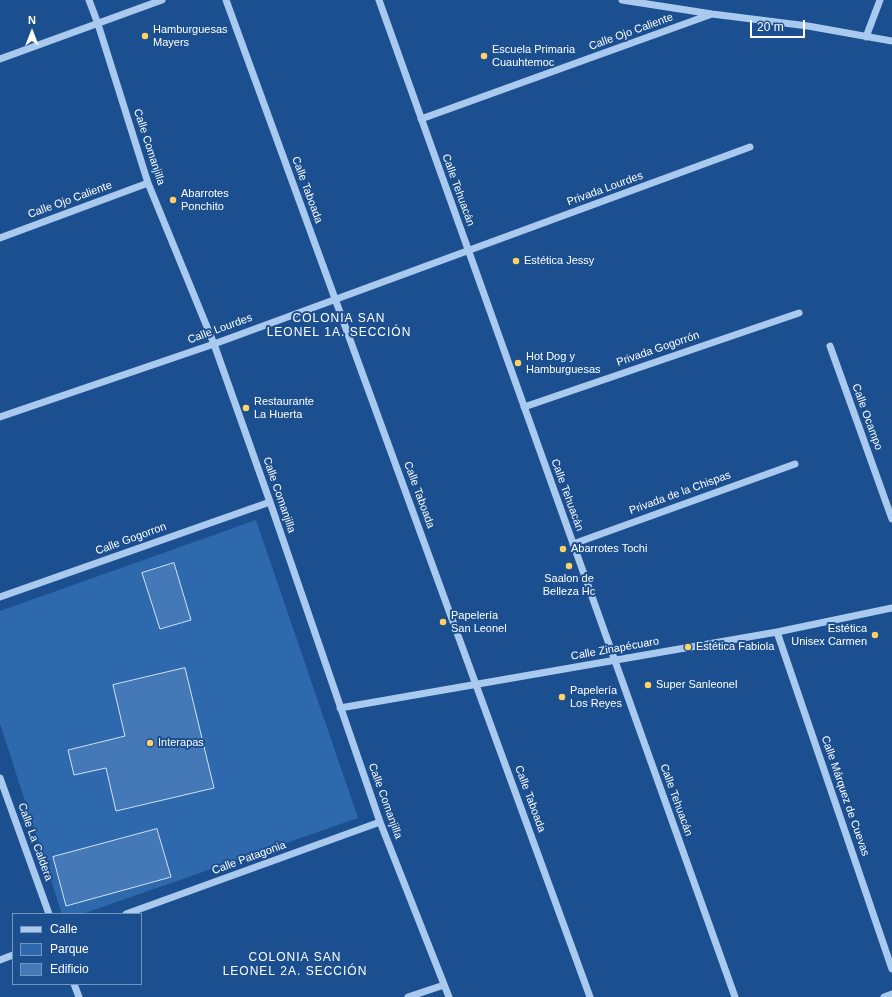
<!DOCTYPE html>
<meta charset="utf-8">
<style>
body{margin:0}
#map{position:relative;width:892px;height:997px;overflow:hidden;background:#1b4f8f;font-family:Helvetica,sans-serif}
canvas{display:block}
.legend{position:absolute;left:12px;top:913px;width:130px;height:72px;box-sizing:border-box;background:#1b4f8f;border:1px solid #7695bc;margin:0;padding:5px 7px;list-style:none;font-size:12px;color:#fff}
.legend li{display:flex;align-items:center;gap:8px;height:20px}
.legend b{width:20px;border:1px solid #7695bc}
.north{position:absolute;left:12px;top:12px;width:40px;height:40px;-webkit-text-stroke:3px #1b4f8f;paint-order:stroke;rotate:0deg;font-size:11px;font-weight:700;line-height:16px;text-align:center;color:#fff}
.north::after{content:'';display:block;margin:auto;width:14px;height:18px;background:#fff;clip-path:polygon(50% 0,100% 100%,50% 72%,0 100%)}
.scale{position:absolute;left:750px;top:20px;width:55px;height:18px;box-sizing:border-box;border:2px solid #fff;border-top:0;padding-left:5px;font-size:12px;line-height:14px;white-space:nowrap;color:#fff;-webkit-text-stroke:3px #1b4f8f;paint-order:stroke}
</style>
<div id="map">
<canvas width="892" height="997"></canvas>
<ul class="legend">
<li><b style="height:5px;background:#a9c9ee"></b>Calle</li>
<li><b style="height:11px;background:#2e69ad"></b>Parque</li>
<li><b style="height:11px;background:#4478b7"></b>Edificio</li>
</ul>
<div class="north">N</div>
<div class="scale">20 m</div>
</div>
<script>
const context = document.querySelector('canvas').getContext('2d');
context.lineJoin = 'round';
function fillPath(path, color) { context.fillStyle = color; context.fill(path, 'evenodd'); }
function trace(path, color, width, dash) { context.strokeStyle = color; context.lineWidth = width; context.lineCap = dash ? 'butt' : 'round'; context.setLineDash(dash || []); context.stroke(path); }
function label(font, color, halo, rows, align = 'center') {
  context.font = font + ' Helvetica,sans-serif'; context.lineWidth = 4; context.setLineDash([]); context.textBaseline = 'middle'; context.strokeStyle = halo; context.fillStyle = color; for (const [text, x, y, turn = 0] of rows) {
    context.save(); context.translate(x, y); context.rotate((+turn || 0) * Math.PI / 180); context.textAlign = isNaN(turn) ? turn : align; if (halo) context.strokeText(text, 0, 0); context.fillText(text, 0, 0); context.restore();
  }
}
fillPath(new Path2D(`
 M256,520L358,818L82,914H62L0,724V611Z`), '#2e69ad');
const building = new Path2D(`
 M174,563L191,620L160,629L142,573Z
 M185,668L214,788L116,811L106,768L74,775L68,750L125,736L113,685Z
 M157,829L171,877L66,906L53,857Z`);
fillPath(building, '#4478b7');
trace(building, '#cfe3fa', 1);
trace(new Path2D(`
 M89,0L98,24L148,183L214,344L270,502L380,822L449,997
 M226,0L590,997
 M379,0L735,997
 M622,0L712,14L808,26L892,41
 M866,37L880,0
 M0,59L162,0
 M421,119L712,14
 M0,238L148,183
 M830,346L892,519
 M524,407L799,313
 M0,417L214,344L750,147
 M573,544L795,464
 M0,597L270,502
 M777,632L892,969
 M340,708L777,632L892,608
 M0,778L49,914
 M126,914L380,822
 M0,960L13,955
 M74,984L79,997
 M408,997L444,985
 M884,997L892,994`), '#a9c9ee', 7);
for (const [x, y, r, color] of [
 [145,36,4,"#ffd166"],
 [484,56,4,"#ffd166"],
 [173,200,4,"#ffd166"],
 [516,261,4,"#ffd166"],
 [518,363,4,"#ffd166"],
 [246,408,4,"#ffd166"],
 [563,549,4,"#ffd166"],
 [569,566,4,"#ffd166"],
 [443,622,4,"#ffd166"],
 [875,635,4,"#ffd166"],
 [688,647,4,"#ffd166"],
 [648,685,4,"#ffd166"],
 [562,697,4,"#ffd166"],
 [150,743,4,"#ffd166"]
]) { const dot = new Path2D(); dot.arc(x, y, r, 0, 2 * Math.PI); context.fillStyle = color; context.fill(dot); trace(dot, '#1b4f8f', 1.5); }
label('11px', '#fff', '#1b4f8f', [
 ["Hamburguesas",153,30],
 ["Mayers",153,43],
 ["Escuela Primaria",492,50],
 ["Cuauhtemoc",492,63],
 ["Abarrotes",181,194],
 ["Ponchito",181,207],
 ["Estética Jessy",524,261],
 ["Hot Dog y",526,357],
 ["Hamburguesas",526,370],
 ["Restaurante",254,402],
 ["La Huerta",254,415],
 ["Abarrotes Tochi",571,549],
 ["Saalon de",569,579,"center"],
 ["Belleza Hc",569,592,"center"],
 ["Papelería",451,616],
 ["San Leonel",451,629],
 ["Estética",867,629,"right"],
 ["Unisex Carmen",867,642,"right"],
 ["Estética Fabiola",696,647],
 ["Super Sanleonel",656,685],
 ["Papelería",570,691],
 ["Los Reyes",570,704],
 ["Interapas",158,743]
], 'left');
label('11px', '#fff', '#1b4f8f', [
 ["Calle Ojo Caliente",631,32,-20],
 ["Calle Comanjilla",149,147,72],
 ["Privada Lourdes",605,189,-20],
 ["Calle Taboada",307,190,70],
 ["Calle Tehuacán",458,190,70],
 ["Calle Ojo Caliente",70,200,-20],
 ["Calle Lourdes",220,329,-20],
 ["Privada Gogorrón",658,349,-19],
 ["Calle Ocampo",867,417,70],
 ["Privada de la Chispas",680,493,-20],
 ["Calle Comanjilla",279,495,71],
 ["Calle Taboada",419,495,70],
 ["Calle Tehuacán",567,495,70],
 ["Calle Gogorron",131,539,-20],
 ["Calle Zinapécuaro",615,649,-10],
 ["Calle Márquez de Cuevas",845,796,71],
 ["Calle Taboada",530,799,70],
 ["Calle Tehuacán",676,800,70],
 ["Calle Comanjilla",385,801,70],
 ["Calle La Caldera",35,842,70],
 ["Calle Patagonia",249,858,-20]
]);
context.letterSpacing = '1px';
label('12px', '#fff', '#1b4f8f', [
 ["COLONIA SAN",339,319],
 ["LEONEL 1A. SECCIÓN",339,333],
 ["COLONIA SAN",295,958],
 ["LEONEL 2A. SECCIÓN",295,972]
]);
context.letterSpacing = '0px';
</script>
